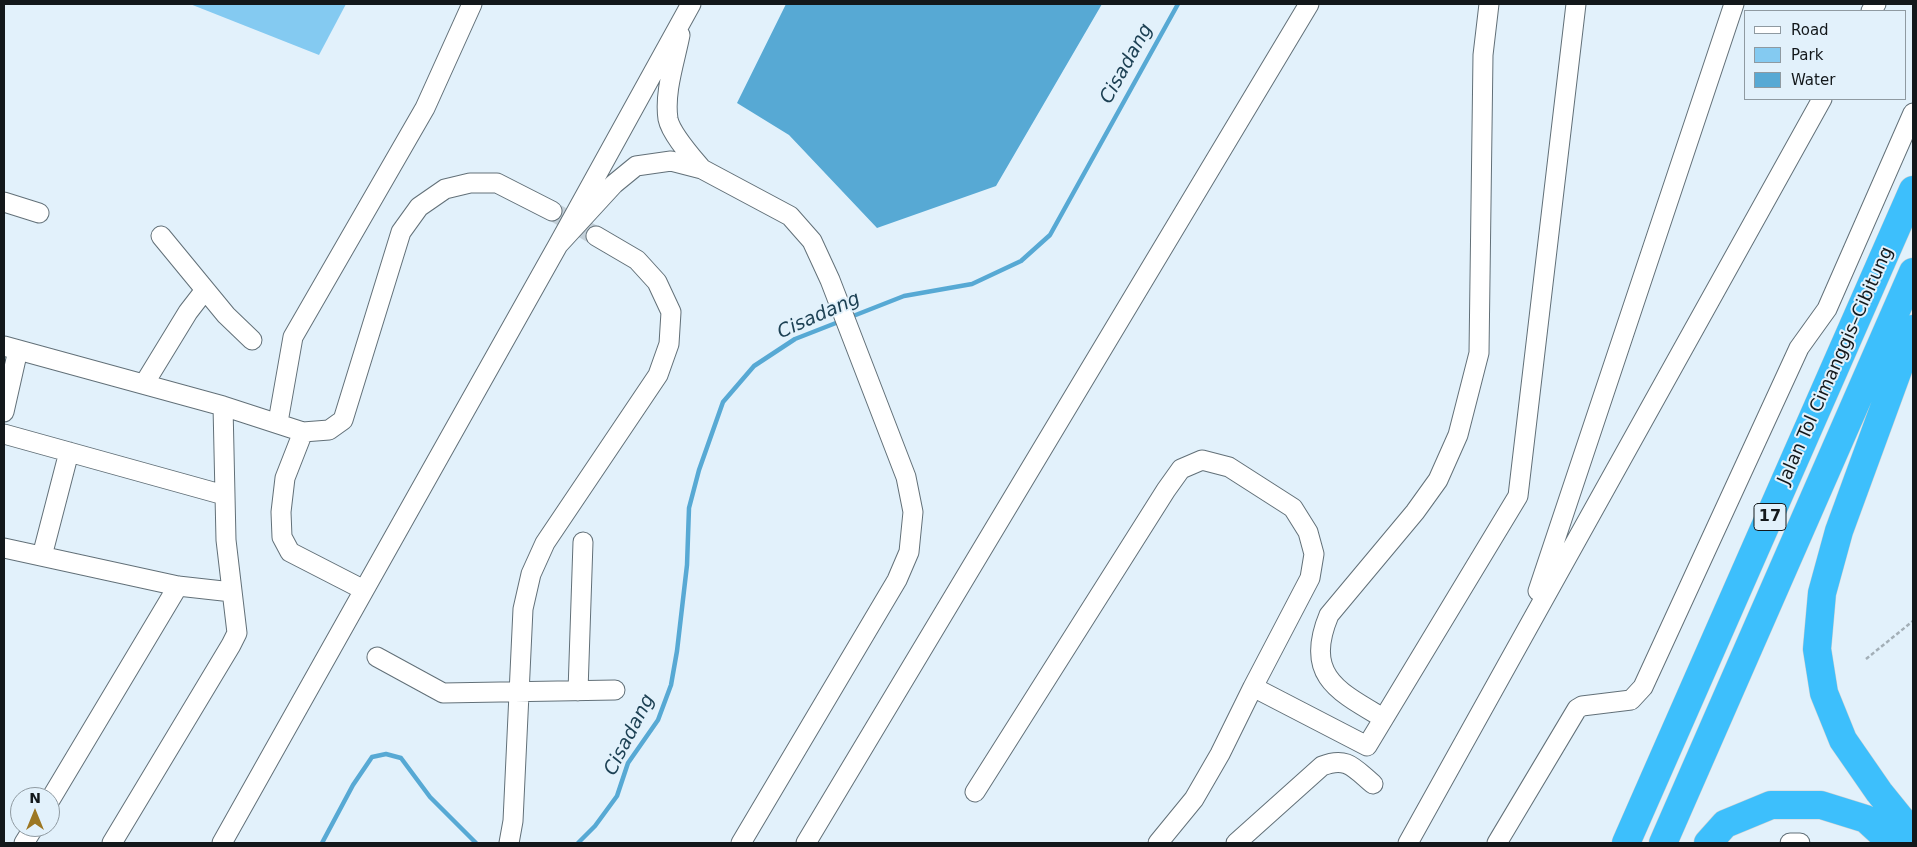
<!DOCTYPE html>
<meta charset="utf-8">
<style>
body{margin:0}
#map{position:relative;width:1917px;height:847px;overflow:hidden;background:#e2f1fb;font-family:"DejaVu Sans",sans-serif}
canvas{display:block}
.frame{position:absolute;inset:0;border:5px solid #13181b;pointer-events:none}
.legend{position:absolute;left:1744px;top:10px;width:162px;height:90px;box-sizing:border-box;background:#e2f1fb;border:1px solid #8f9aa1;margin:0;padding:6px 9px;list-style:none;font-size:15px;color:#13181b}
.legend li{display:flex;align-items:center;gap:10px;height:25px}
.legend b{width:25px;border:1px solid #8f9aa1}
.north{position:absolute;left:10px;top:787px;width:50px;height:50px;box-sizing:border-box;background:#e2f1fb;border:1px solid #8f9aa1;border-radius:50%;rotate:0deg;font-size:14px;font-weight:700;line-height:20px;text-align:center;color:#13181b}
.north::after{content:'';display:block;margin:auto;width:18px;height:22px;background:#9c7723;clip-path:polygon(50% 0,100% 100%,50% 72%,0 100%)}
</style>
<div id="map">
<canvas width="1917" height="847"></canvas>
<div class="frame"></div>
<ul class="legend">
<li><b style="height:6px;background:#fff"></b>Road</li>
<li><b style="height:14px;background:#84caf1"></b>Park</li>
<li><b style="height:14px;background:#57a9d4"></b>Water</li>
</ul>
<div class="north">N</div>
</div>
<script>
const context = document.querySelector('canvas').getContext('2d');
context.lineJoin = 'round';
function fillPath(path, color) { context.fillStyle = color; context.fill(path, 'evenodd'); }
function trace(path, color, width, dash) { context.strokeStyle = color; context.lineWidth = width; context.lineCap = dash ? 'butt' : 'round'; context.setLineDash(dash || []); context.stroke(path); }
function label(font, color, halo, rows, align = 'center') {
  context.font = font + ' "DejaVu Sans",sans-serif'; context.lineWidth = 4; context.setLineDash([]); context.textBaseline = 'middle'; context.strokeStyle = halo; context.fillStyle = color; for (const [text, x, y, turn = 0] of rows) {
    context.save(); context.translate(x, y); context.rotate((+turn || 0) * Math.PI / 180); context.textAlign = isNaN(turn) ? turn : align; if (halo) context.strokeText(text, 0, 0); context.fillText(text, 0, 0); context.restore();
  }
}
fillPath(new Path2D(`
 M190,4H346L319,55Z`), '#84caf1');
fillPath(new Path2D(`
 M786,4H1102L996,186L877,228L789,135L737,103Z`), '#57a9d4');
trace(new Path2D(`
 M848,318L904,296L972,284L1021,261L1050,235L1178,4
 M322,843L353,785L372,757L386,754L401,758L430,797L476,843
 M578,843L595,826L617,796L628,763L658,720L671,685L677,651L687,565L689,508L699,470L723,402L754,366L795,339L841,321`), '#57a9d4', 4.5);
trace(new Path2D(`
 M552,211L596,236`), '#c3d0d9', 19, [19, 9]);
const minor = new Path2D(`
 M1871,11L1876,4
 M680,35C675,61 664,92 668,119C671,134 692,157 702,169
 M4,202L39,213
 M161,236L226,315L252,340
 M558,245L614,184L636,166L671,161L702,169L790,216L812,241L830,280L906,477L913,512L909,552L897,580L741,843
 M4,346L223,406L303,432L329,430L343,420L401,232L419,207L445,189L470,183H497L552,211
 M144,384L188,312L205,290
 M4,412L18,350
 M278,422L293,337L425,108L472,4
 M303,432L285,478L281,512L282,537L290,552L364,590
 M4,434L224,495
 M4,548L178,586L232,592
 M42,556L69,452
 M1538,591L1734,4
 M377,657L443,693L615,690
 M1253,687L1367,746L1518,496L1576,4
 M578,691L583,542
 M1383,718C1337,691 1304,675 1329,615L1415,512L1438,480L1458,435L1479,353L1483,55L1489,4
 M975,792L1166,490L1181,469L1202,460L1229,467L1293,508L1308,532L1314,554L1310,578L1253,687L1220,754L1194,799L1158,843
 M50,800L178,586
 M24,843L34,827
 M112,843L231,645L237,633L226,540L223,406
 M222,843L558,245L691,4
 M509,843L513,821L523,609L531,574L545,543L658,375L669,344L671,312L657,282L637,260L596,236
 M806,843L1309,4
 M1236,843L1322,766C1347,756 1354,768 1373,784
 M1408,843L1822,99
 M1497,843L1577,709L1582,706L1631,700L1643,687L1799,348L1827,309L1913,113
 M1790,843H1800`);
const highway = new Path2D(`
 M1913,329L1839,531L1822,593L1817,649L1824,693L1843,740L1879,792L1913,834
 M1626,843L1913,190
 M1663,843L1913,272
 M1708,843L1725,824L1771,805H1821L1866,819L1892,843`);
trace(minor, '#627078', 21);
trace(highway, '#d0d1d1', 29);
trace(new Path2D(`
 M1866,659L1913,621`), '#a3afb7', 2.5, [4, 2.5]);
trace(minor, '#fff', 19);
trace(highway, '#3dbffc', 28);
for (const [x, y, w] of [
 [1770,517,32]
]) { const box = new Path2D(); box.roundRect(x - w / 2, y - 13.5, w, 27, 4); context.fillStyle = '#e2f1fb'; context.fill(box); trace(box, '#13181b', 1); }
label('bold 16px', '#13181b', null, [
 ["17",1770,517]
]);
label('18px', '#13181b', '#e2f1fb', [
 ["Jalan Tol Cimanggis–Cibitung",1836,366,-66]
]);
label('italic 19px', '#1d4154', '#e2f1fb', [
 ["Cisadang",1127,64,-61],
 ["Cisadang",819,316,-24],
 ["Cisadang",630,735,-63]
]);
</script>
